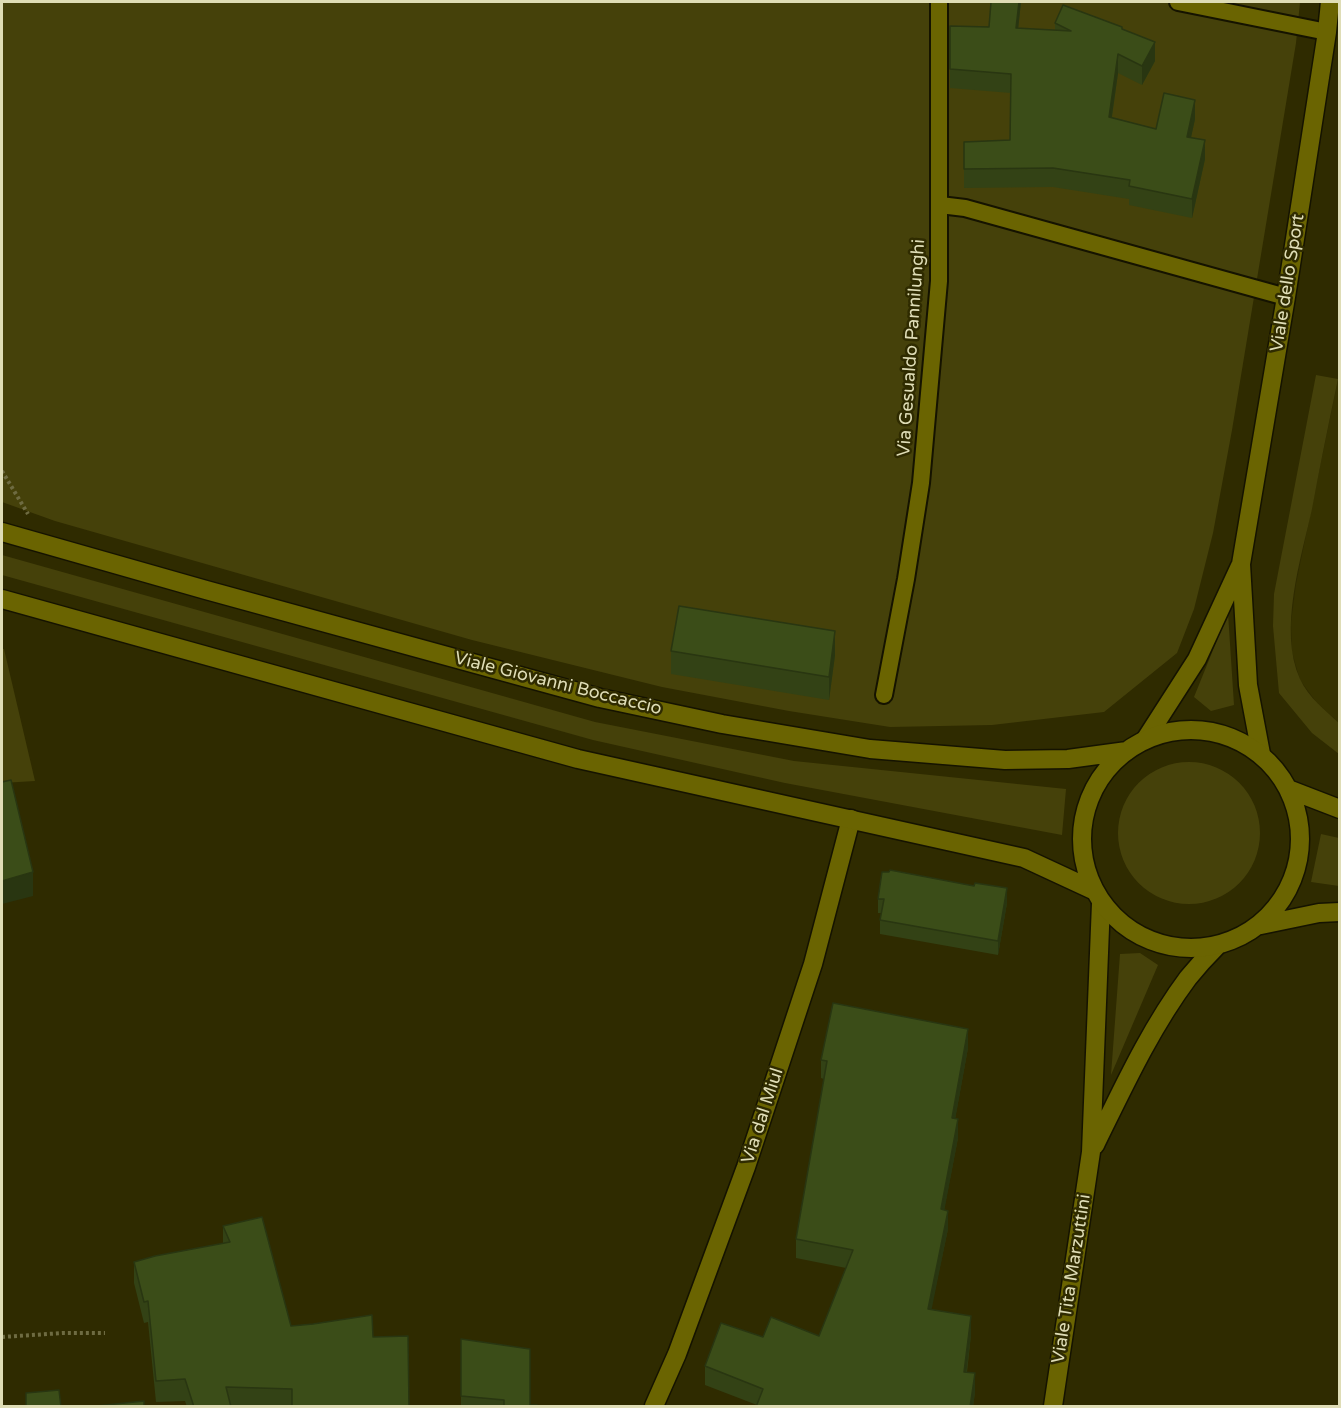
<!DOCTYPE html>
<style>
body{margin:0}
#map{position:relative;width:1341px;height:1408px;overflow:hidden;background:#2f2b00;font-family:"Varela Round",sans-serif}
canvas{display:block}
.frame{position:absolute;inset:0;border:3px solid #dfddb6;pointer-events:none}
</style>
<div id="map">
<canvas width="1341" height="1408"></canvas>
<div class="frame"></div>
</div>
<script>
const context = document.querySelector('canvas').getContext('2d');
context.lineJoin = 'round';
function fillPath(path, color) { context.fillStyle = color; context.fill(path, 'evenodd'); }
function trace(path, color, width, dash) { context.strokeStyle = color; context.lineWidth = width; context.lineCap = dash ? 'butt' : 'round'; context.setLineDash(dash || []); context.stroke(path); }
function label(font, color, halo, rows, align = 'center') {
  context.font = font + ' "Varela Round",sans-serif'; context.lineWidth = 5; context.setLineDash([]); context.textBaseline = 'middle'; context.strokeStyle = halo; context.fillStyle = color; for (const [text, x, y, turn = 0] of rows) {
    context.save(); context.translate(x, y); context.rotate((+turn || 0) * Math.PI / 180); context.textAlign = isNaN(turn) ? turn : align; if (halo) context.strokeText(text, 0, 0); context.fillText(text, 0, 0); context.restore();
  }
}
fillPath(new Path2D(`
 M1338,379H1340L1339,723L1317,703L1300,680L1292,652L1291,623L1296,584Z`), '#363200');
fillPath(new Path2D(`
 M2,2H1300L1296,43L1232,430L1213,533L1194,609L1177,653L1104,712L992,725L890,727L789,711L662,687L472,640L55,521L2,502Z
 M1316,375L1338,379C1329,422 1320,465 1312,509C1301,559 1278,630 1300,679C1308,697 1326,711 1339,723V754L1312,733L1279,693L1273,626L1274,594Z
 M2,555L595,722L794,761L1066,789L1062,835L785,783L593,740L2,575Z
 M1228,613L1234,705L1211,711L1194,697Z
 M2,649H4L35,781L2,783Z
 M1118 833a71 71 0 1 1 142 0a71 71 0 1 1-142 0Z
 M1321,834L1339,838V886L1311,882Z
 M1140,953L1158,965L1111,1075L1120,954Z`), '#45410a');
const service = new Path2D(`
 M1178,2L1327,32
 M940,205L965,208L1286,297
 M884,695L906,579L921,483L939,281V2`);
const minor = new Path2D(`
 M654,1406L677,1354L746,1167L813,964L851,819`);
const tertiary = new Path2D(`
 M1145,740L1197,659L1240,566
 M1261,754L1248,685L1241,564L1286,297L1327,32L1330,2
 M1095,1145C1123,1088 1150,1029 1188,978C1197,967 1206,957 1216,947
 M1053,1406L1091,1152L1101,903`);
const secondary = new Path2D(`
 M2,532L206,590L600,698L722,724L870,749L1005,760L1068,759L1127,751
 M2,599L578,759L1024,858L1093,890
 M1082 839a109 109 0 1 1 218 0a109 109 0 1 1-218 0Z
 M1288,789L1340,809
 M1261,925L1319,913L1340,912`);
trace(service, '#151300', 20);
trace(minor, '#151300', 21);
trace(tertiary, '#151300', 21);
trace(secondary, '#151300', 21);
trace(new Path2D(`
 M2,471L28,514
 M2,1337L63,1333H105`), '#6e6b41', 4, [3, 3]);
trace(service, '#6a6401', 16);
trace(minor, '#6a6401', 18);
trace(tertiary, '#6a6401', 18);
trace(secondary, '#6a6401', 18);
fillPath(new Path2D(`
 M991,2H1021L1018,29L1055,30V23L1122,29L1155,61L1142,85L1118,73L1112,117L1156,129L1195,119L1191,137L1205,159L1192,218L1129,205V199L1053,187L964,188V142L1010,140L1011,93L950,88V26L989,27Z
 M671,651L835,655L829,700L671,674Z
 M878,899L1007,903L998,955L880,934V920L881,913H878Z
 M968,1048L955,1119L958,1138L944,1210L948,1229L931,1309L971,1335L967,1372L975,1392L973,1407H756L757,1405L705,1385V1366L763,1337L819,1336L846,1268L796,1258V1239L824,1079L821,1078V1060Z
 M223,1226L291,1326L373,1337L409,1407H187L185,1401L156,1402L148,1322L144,1323L134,1283V1262L223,1243Z
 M461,1339L530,1405L537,1407H461Z`), '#334215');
fillPath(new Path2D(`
 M1019,2H1021L1016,48V28Z
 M1155,42V61L1142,85V66Z
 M1118,54V73L1109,136V117Z
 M1195,100V119L1187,156V137Z
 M1205,140V159L1192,218V199Z
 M835,631V655L829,700V677Z
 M33,872V896L2,904V881Z
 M1007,888V903L998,955V941Z
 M968,1029V1048L952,1137V1118Z
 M958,1119V1138L941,1228V1209Z
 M948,1211V1229L928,1327V1309Z
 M971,1316V1335L964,1391V1372Z
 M975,1373V1392L973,1407H970Z`), '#293611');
const building = new Path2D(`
 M991,2H1019L1016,28L1071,31L1055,23L1063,5L1122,27V29L1155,42L1142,66L1118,54L1109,117L1156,129L1164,93L1195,100L1187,137L1205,140L1192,199L1129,186L1130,180L1053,168L964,169V142L1010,140L1011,74L950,69V26L989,27Z
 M679,606L835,631L829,677L671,651Z
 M11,780L33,872L2,881V782Z
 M890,870L974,886L975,883L1007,888L998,941L880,920L884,899H878L882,872H889Z
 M833,1003L968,1029L952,1118L958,1119L941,1209L948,1211L928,1309L971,1316L964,1372L975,1373L970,1407H756L763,1389L705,1366L721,1323L763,1337L771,1317L819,1336L853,1250L796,1239L827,1061L821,1060Z
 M262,1217L291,1326L313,1324L372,1315L373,1337L408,1336L409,1407H292V1389L226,1387L231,1407H194L185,1379L156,1381L148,1301L144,1302L134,1262L155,1256L230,1242L223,1226Z
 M461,1339L530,1349V1405H537V1407H504V1400L461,1396Z
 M59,1390L61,1407H26V1393Z
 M144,1401V1407H87Z`);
fillPath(building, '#3b4d18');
trace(building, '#293611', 1.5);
label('18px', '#dfddb6', '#2f2b00', [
 ["Viale dello Sport",1288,283,-81],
 ["Via Gesualdo Pannilunghi",912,348,-86],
 ["Viale Giovanni Boccaccio",558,684,14],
 ["Via dal Miul",763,1116,-72],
 ["Viale Tita Marzuttini",1072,1279,-81]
]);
</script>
